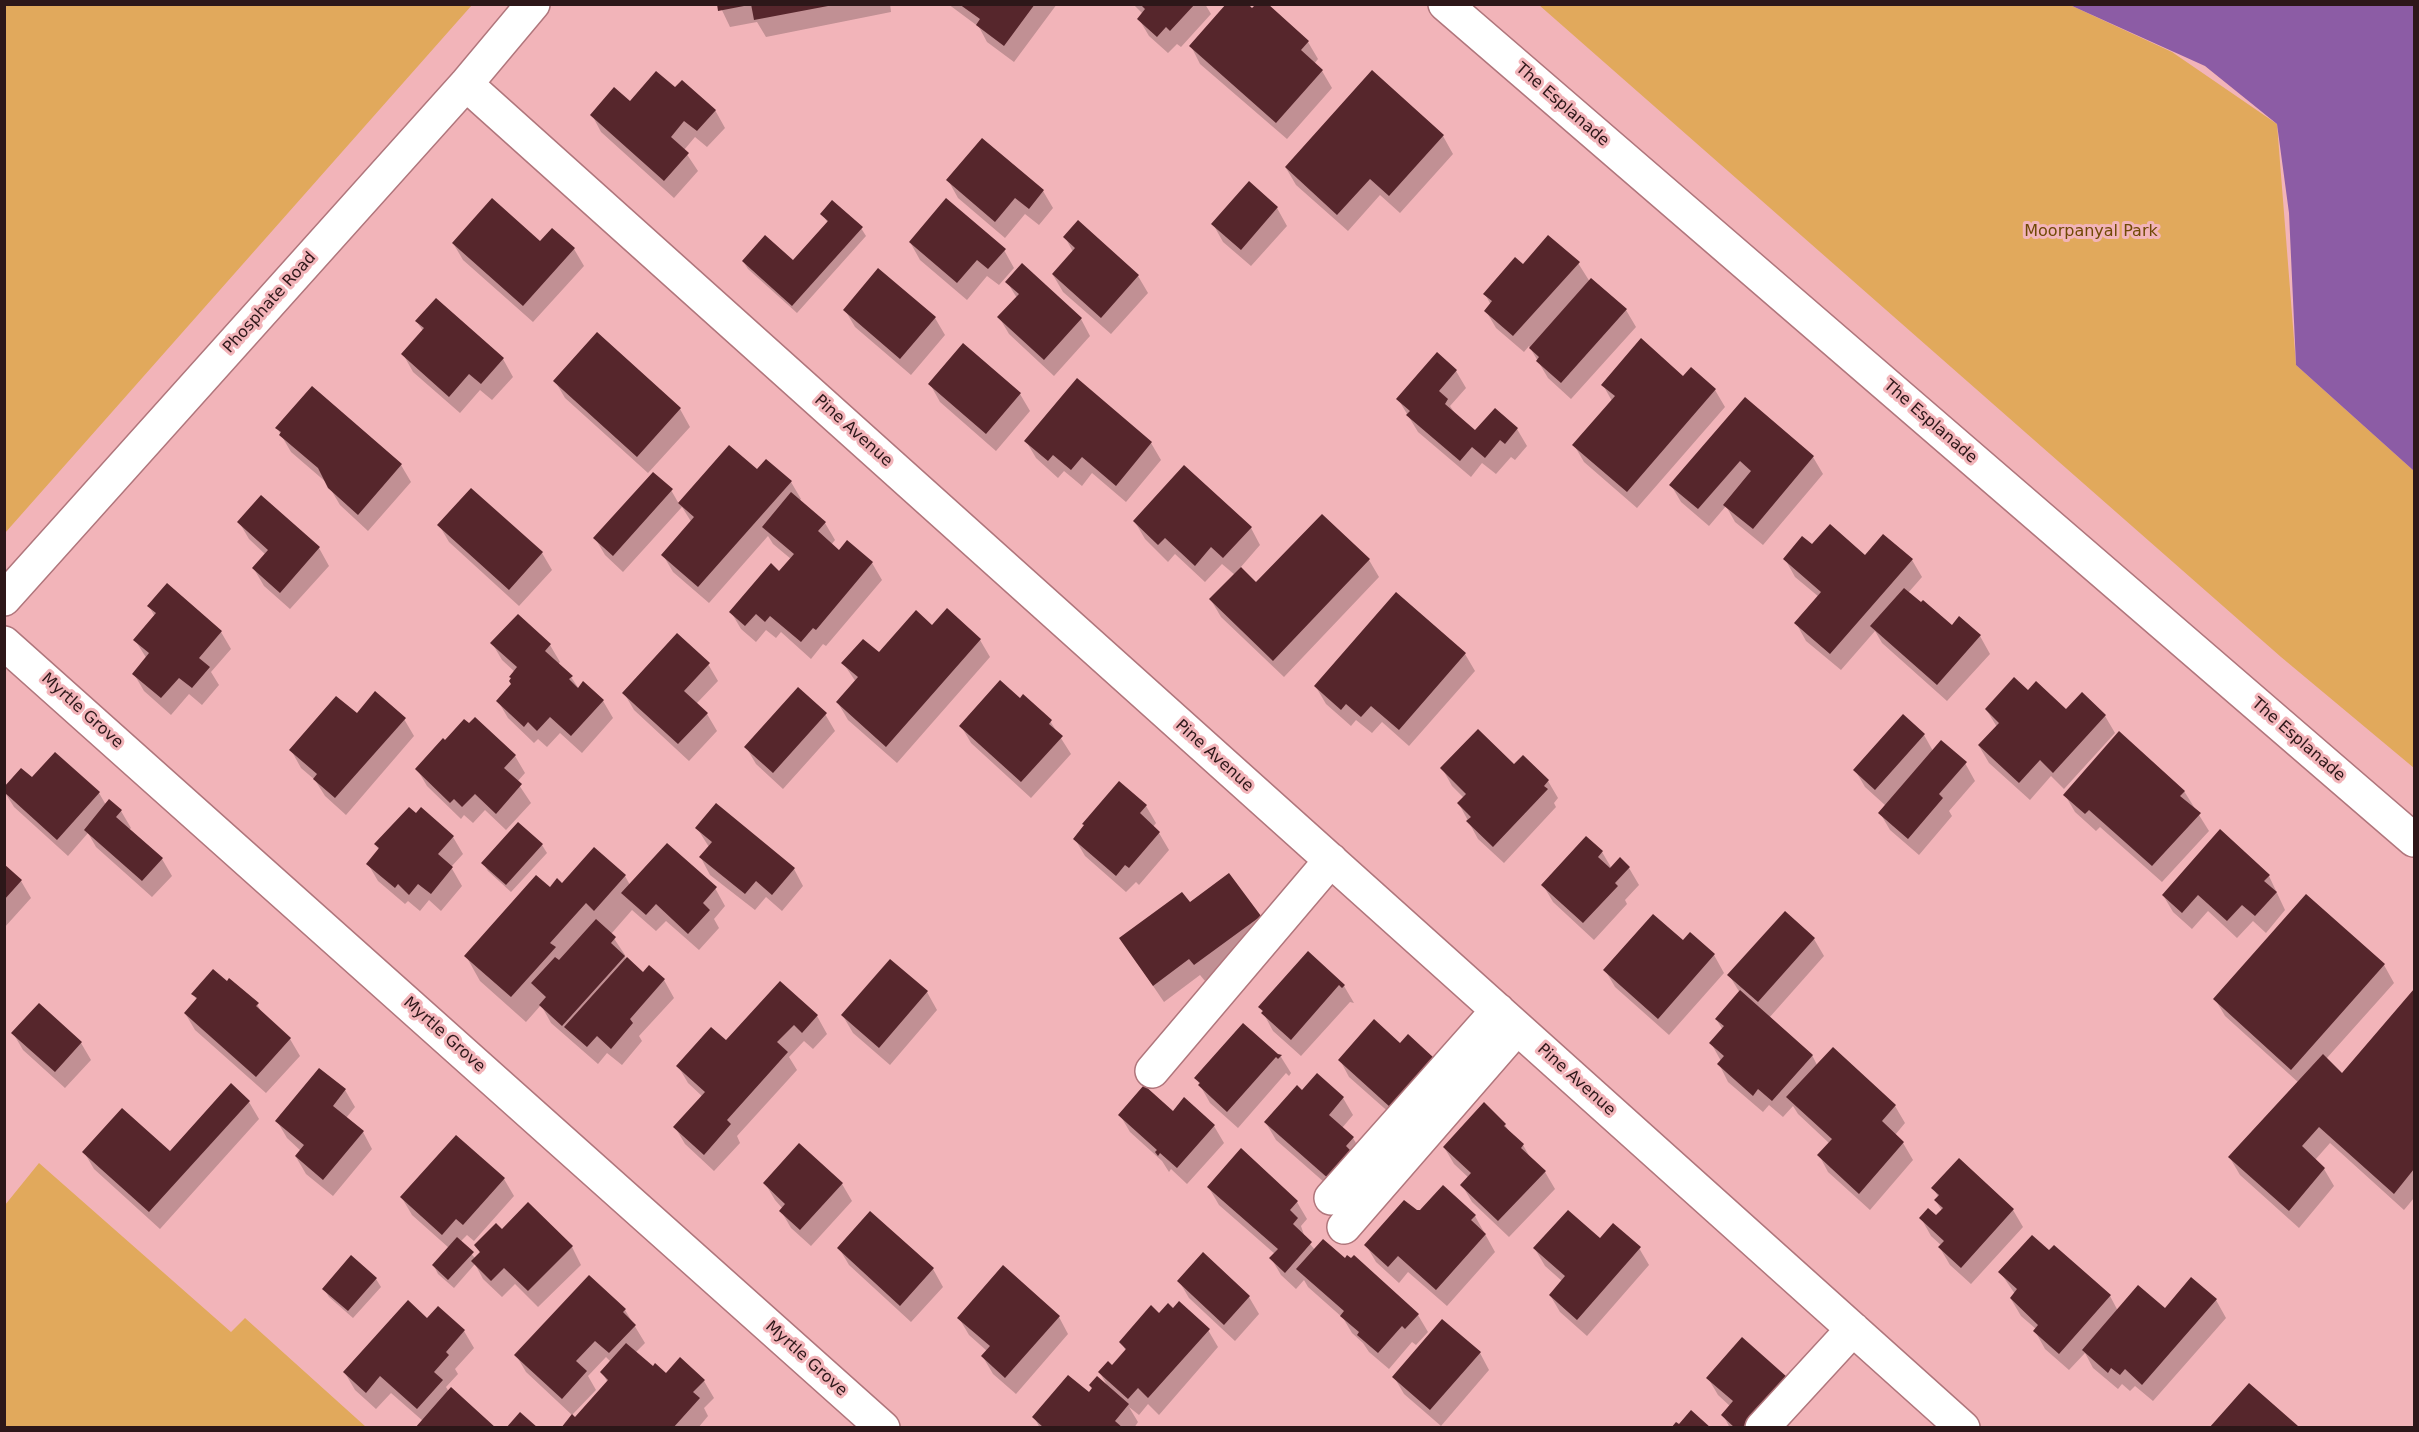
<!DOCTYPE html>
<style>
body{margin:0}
#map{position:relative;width:2419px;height:1432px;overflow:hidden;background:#f2b4b9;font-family:"DejaVu Sans",sans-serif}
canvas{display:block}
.frame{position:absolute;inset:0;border:6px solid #2d1719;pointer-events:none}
</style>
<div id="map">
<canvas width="2419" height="1432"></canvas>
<div class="frame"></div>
</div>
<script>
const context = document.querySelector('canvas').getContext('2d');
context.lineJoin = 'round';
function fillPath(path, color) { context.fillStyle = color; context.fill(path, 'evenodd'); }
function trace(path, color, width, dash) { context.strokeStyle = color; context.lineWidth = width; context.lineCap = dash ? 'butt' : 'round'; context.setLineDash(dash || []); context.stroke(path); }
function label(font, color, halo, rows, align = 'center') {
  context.font = font + ' "DejaVu Sans",sans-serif'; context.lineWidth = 6; context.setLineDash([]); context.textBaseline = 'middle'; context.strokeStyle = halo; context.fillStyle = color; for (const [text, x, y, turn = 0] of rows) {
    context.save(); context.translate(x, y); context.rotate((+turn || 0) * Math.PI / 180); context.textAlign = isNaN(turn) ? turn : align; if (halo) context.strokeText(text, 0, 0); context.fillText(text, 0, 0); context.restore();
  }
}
fillPath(new Path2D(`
 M5,4L472,5L5,533L4,5Z
 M1539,5H2070L2172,52L2277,124L2296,365L2414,471V768L2281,657Z
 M39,1163L231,1332L245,1318L366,1427H5V1205Z`), '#e1a95c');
fillPath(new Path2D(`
 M2070,5H2414V471L2296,365L2289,213L2277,124L2205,66Z`), '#8c5ca5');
fillPath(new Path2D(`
 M719,4H890L891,12L766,37L757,22L730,27Z
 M948,4H1057L1014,62L987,42L979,27Z
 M1133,4H1205L1211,14L1181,47L1177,44L1168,53L1149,36L1139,19L1143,14Z
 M1308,42L1318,59L1314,64L1322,71L1332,88L1287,139L1200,64L1191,46Z
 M675,89L715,110L725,128L707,147L695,137L684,150L698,171L674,198L601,132L592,115Z
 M1443,136L1453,154L1400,213L1380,195L1348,231L1296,185L1286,168Z
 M948,180L1043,191L1053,208L1039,225L1025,214L1005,238L958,198Z
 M1249,183L1277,208L1287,226L1251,266L1223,242L1213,224Z
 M822,214L861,228L866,236L797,313L748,269L743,261L793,262L828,223Z
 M1065,237L1138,276L1148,293L1111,334L1063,292L1053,275L1073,252Z
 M910,242L1004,250L1014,268L999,285L987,276L967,300L920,260Z
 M453,243H540L574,249L584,266L533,322L463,260Z
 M1578,263L1590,282L1626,310L1636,327L1571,399L1548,378L1529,346L1524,352L1496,328L1486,311L1491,305L1485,294L1523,266Z
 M1007,282L1081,319L1090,336L1054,376L1009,334L999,317L1017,298Z
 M436,300L503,359L513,377L492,400L480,390L460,413L413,372L403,354L423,331L417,322Z
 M845,310L935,318L945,335L911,375L855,327Z
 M597,334L680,409L690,427L648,473L565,398L555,381Z
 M963,345L1020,394L1030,411L996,451L940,402L930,384Z
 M1437,354L1456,371L1466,388L1450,406L1456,415L1475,432L1517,429L1527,446L1515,460L1511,457L1496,474L1482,463L1471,477L1418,432L1398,399Z
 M1603,385L1715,390L1725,407L1637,508L1584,462L1574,445L1612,401Z
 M1745,399L1813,457L1823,474L1763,545L1735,522L1726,506L1709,526L1681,502L1671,485Z
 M277,428L401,465L411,482L368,531L340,505L327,483L291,452Z
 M1026,441L1151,443L1161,460L1126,502L1092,473L1082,486L1064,471L1058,478L1036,458Z
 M757,471L791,482L801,499L799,501L825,523L835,540L831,545L839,552L848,543L872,563L882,580L826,646L823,644L811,659L781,632L776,638L766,630L756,642L741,629L731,612L779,573L791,559L773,544L768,536L709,603L673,572L663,555L692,523L682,507L623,572L605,555L595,538L671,490L679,504Z
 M1322,516L1369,560L1379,577L1284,677L1221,617L1211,600L1235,575L1222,564L1205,582L1175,554L1168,562L1145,539L1135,522L1251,528L1260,545L1240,568L1256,584Z
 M239,522L319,548L329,566L290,609L264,586L254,569L266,555L249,539Z
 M439,525L542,553L552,570L519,606L449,542Z
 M1812,546L1865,557L1912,560L1922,577L1908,593L1952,627L1980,636L1990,654L1947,701L1882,643L1875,631L1841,670L1806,641L1796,623L1819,597L1795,577L1785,559Z
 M149,606L221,632L231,649L211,672L219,685L202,705L189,694L171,715L144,691L134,674L147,659L135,640L155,617Z
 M932,627L980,640L990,657L897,763L848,720L838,703L856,682L843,663L879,654Z
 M492,643L550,645L560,662L558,664L571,677L579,689L603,701L613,718L582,753L560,733L547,747L538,739L534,743L508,718L498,701L513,685L515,672L502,660Z
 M1465,654L1475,671L1409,746L1382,722L1372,733L1356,720L1351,726L1326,704L1316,687Z
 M708,664L718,681L696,704L707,714L717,731L689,761L634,710L624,693Z
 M2028,692L2066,711L2105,716L2115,733L2064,789L2051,776L2030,800L1989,763L1979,746L1997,727L1986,709Z
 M1020,700L1050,721L1071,754L1031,798L971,743L961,726Z
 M825,714L835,731L783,789L756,764L746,747Z
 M357,715L404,719L414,736L346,815L325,796L315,780L301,768L291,750Z
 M1924,735L1933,751L1965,763L1975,781L1949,811L1952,816L1919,855L1890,830L1880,813L1886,806L1865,787L1855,770Z
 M515,756L525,773L517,782L531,803L506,830L485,810L473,823L464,815L461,819L427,786L417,769Z
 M1514,766L1548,781L1558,798L1554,803L1556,807L1504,863L1478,839L1459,804L1464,798L1452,786L1442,768Z
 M32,780L99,793L106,805L121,811L131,828L129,830L162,859L172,876L152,897L96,847L88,833L68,856L14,807L4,791Z
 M1119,783L1146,806L1156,823L1153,827L1159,833L1169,850L1139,885L1136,882L1126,892L1085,856L1075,839Z
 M2184,791L2209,831L2162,882L2100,827L2096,831L2075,812L2065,795Z
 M697,828L794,869L803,886L782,911L766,897L755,910L710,875L701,858L709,847Z
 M453,837L463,854L451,867L462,886L441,911L429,900L420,911L408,901L405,904L378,881L368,864L379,850L376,845Z
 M542,845L547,853L511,892L488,871L483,863Z
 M1602,852L1612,869L1629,868L1639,885L1625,900L1627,904L1594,940L1553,902L1543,885Z
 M4,866L21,881L31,898L4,928Z
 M625,876L630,885L715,888L725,906L714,919L719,928L699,950L666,921L656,931L632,910L611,934L625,955L626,961L643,974L649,967L664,980L674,998L639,1036L642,1041L622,1065L607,1053L598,1064L551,1023L541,1005L526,1022L480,981L466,956L550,889L562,885Z
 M2269,876L2285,910L2266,933L2253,921L2237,938L2208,911L2192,929L2173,912L2163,895Z
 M2306,896L2384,965L2394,983L2326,1059L2342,1075L2414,992V1198L2404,1210L2330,1143L2315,1160L2324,1169L2334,1186L2299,1228L2240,1175L2230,1158L2299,1083L2225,1016L2215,999Z
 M1190,904L1259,917L1269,934L1205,981L1200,975L1164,1002L1121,939Z
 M1690,935L1714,955L1724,973L1669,1035L1615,987L1605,970L1683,942Z
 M1814,939L1824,956L1769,1018L1812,1055L1817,1065L1833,1049L1895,1106L1905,1123L1895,1135L1903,1143L1913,1160L1870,1210L1828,1172L1819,1155L1829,1143L1798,1114L1793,1106L1783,1117L1769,1105L1763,1112L1728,1082L1719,1064L1721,1061L1711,1043L1723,1030L1716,1019L1740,993L1729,975Z
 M1308,954L1344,986L1354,1003L1350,1002L1301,1056L1273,1031L1260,1007Z
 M927,992L937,1010L890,1065L853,1033L843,1016Z
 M193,994L257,1004L263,1015L290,1039L300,1056L266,1093L195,1030L185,1013L197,1000Z
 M817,1016L827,1034L813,1049L804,1041L789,1057L797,1070L737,1136L740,1143L714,1171L685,1144L675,1127L703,1097L688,1083L678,1066L726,1042Z
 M1374,1021L1401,1123L1349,1077L1340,1060Z
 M13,1033L81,1043L91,1060L65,1088L23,1050Z
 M1277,1056L1281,1057L1291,1073L1289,1076L1286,1073L1238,1128L1210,1103L1196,1078Z
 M1317,1075L1343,1098L1353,1115L1342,1128L1353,1138L1363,1155L1340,1196L1276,1140L1266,1123L1302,1092Z
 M345,1090L355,1107L346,1118L363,1132L372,1149L333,1196L306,1174L296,1157L301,1151L287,1138L277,1121Z
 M249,1102L259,1119L160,1229L94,1169L84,1152L170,1153Z
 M1173,1113L1214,1126L1224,1143L1187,1184L1171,1169L1169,1172L1162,1161L1130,1132L1120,1115Z
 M1505,1125L1511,1134L1523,1145L1531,1159L1545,1172L1555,1189L1509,1237L1472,1202L1462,1185L1469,1178L1454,1164L1444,1147Z
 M1959,1160L2013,1210L2023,1227L1971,1284L1950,1265L1940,1248L1942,1246L1931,1236L1921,1218L1936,1217L1942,1211L1936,1201L1939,1198L1933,1188Z
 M504,1179L514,1196L474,1241L467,1235L460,1242L476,1259L481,1254L476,1246L502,1231L572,1247L581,1265L538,1307L515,1284L502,1297L483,1279L475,1264L454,1288L438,1274L434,1266L449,1248L412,1215L402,1198Z
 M765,1183L842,1184L852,1201L811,1246L791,1228L781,1211L783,1209L775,1200Z
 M1209,1188L1297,1202L1307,1219L1301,1226L1305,1238L1315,1250L1345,1260L1418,1315L1428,1332L1416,1345L1412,1342L1389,1369L1369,1352L1363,1343L1352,1333L1343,1318L1308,1287L1304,1280L1296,1289L1281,1275L1271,1258L1275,1254L1219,1205Z
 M1416,1211L1475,1216L1495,1252L1447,1306L1408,1272L1399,1283L1376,1262L1366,1245Z
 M1600,1240L1639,1248L1649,1265L1587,1336L1560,1312L1550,1295L1562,1281L1545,1266L1535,1249Z
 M839,1248L933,1269L943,1287L911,1322L849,1265Z
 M2049,1252L2110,1296L2118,1311L2165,1310L2192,1279L2216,1300L2226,1318L2153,1401L2135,1386L2130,1391L2122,1384L2118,1389L2093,1368L2085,1353L2069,1370L2045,1349L2035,1331L2036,1329L2021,1316L2011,1299L2015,1294L2000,1272Z
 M1203,1255L1249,1297L1259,1314L1235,1341L1189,1298L1179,1281Z
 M376,1279L381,1287L353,1318L329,1297L324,1289Z
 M625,1310L645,1343L635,1353L653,1368L666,1375L704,1381L714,1398L704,1408L708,1416L698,1428H562L575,1420L608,1383L602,1372L611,1362L606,1357L588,1376L596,1390L572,1415L526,1372L516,1355Z
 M1159,1315L1208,1330L1218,1347L1159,1415L1148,1404L1139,1415L1129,1407L1138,1422L1134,1428H1040L1034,1417L1108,1387L1100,1373L1112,1367L1126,1351L1121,1342Z
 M1059,1317L1068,1334L1016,1394L993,1374L983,1357L987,1351L969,1335L959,1318Z
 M427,1320L464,1331L474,1348L455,1369L458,1374L446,1387L449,1392L423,1421L391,1393L376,1409L355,1390L345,1373Z
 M1480,1353L1489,1370L1441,1426L1404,1394L1394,1377Z
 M1708,1378L1767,1428H1730L1723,1415L1731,1407L1718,1395Z`), '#0003');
fillPath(new Path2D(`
 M717,4H744V6L718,11Z
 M751,4H828V6L754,20Z
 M959,4H1035L1004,46L976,25L980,19Z
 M1140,4H1195L1170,31L1166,27L1157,37L1137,19L1145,9Z
 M1226,4H1248L1252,8L1256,4H1268L1309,41L1301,50L1323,70L1276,123L1189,46Z
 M1372,70L1444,135L1389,196L1370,179L1337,215L1285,167Z
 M656,71L675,87L682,80L716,110L697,131L684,121L671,137L689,153L664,181L590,115L614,87L630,101Z
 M982,138L1044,190L1029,209L1015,198L995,222L946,180Z
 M1249,181L1278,207L1241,250L1211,224Z
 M492,198L540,241L552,228L575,248L523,306L452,243Z
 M946,198L1006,249L988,269L977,260L957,283L909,242Z
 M832,200L863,227L792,306L742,261L765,235L793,260L828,221L820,214Z
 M1078,220L1139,275L1101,318L1052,274L1075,248L1063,237Z
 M1548,235L1580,262L1513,336L1484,311L1492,301L1483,294L1515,257L1523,264Z
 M1022,263L1082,318L1044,360L997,317L1019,294L1005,282Z
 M878,268L936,317L900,359L843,310Z
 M1591,278L1627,309L1561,383L1536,361L1539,357L1529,348Z
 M436,298L504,358L481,384L469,374L449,397L401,354L424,328L415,321Z
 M597,332L681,408L637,457L553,381Z
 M1641,338L1683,376L1691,367L1716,389L1627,492L1572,445L1615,396L1601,385Z
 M963,343L1021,393L986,434L928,384Z
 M1437,352L1457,370L1439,391L1448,399L1445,404L1475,430L1495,408L1518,428L1505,444L1500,440L1485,458L1472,447L1460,461L1406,415L1410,411L1396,399Z
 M1077,378L1152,442L1116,486L1082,457L1071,470L1053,455L1048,461L1024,441Z
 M312,386L402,464L358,515L328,488L318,468L279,435L281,432L275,428Z
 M1745,397L1814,456L1753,529L1723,505L1751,471L1740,461L1698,509L1669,485Z
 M729,445L757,469L766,459L792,481L698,587L661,555L694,517L678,503Z
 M1184,465L1252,527L1223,558L1211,547L1195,566L1165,538L1158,545L1133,521Z
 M653,472L673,489L613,556L593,538Z
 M471,488L543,552L509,590L437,525Z
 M791,492L826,522L818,531L839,550L847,540L873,562L816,630L813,628L801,642L770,616L765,622L756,614L745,626L729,612L771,563L779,571L794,554L762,527Z
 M261,495L320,547L280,593L252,568L268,550L237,522Z
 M1322,514L1370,559L1273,661L1209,599L1241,567L1256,582Z
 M1830,524L1865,555L1883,534L1913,559L1830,654L1794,623L1821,592L1783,559L1802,536L1812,544Z
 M167,583L222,631L199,658L210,667L192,688L179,678L161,698L132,674L149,653L133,640L156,613L147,606Z
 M1904,588L1921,602L1923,600L1952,625L1959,616L1981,635L1937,685L1870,626Z
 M1396,592L1466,653L1399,730L1371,706L1361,717L1346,704L1341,710L1314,686Z
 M947,608L981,639L886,747L836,702L858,677L841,663L863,639L879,652L916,610L932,625Z
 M518,614L551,644L545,651L573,676L569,679L578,688L583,681L604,700L571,736L550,717L537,731L528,722L524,727L496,701L511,684L509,681L511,678L509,677L517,667L490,643Z
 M677,633L710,663L684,691L708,713L678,744L622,693Z
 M2014,677L2028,690L2036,681L2066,709L2082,692L2106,715L2053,773L2040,760L2019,783L1978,745L1999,723L1985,709Z
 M1000,680L1020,698L1023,694L1052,720L1049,724L1063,736L1021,782L959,726Z
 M798,687L827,713L773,773L744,747Z
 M375,691L406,718L335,798L313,779L317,774L289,750L336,696L357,713Z
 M1903,714L1925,734L1875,790L1853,770Z
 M475,717L516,755L504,768L522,784L496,814L475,794L462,807L454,799L450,803L415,769L443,738L445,740L464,719L469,723Z
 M1478,729L1514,764L1523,755L1549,780L1544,786L1548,789L1493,847L1466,821L1471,817L1457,803L1466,794L1440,768Z
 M2119,731L2185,791L2180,796L2201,813L2152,866L2089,810L2085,814L2063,795Z
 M1941,740L1967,762L1939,794L1943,798L1908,839L1878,813Z
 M55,752L100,792L57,840L4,792V787L21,768L32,777Z
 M1119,781L1147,805L1140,813L1160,832L1129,868L1125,865L1116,876L1073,839L1084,825L1082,824Z
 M109,799L122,810L116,817L163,858L142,881L84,830Z
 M716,803L795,868L772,895L756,881L745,894L699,857L712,842L695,828Z
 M409,807L416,813L421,807L454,836L438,854L453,867L431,894L418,884L409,895L398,884L395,888L366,864L379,848L374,844Z
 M518,822L543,844L506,885L481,863Z
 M2220,829L2270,875L2264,881L2277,892L2255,916L2242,905L2227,921L2198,895L2182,913L2162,895Z
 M1586,836L1603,851L1598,857L1610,868L1620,857L1630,867L1615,883L1618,886L1583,923L1541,885Z
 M667,843L717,887L703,903L710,910L688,934L656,904L646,915L621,893Z
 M594,847L626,875L594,911L586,903L550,943L556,947L511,997L464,956L536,875L550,887L557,878L562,883Z
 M4,864L22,880L4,900Z
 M1229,873L1261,916L1194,965L1189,959L1153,986L1119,938L1182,892L1190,902Z
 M2306,894L2385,964L2291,1070L2213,999Z
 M1785,911L1815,938L1758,1002L1727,975Z
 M1653,914L1683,940L1690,932L1715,954L1658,1019L1603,970Z
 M596,919L616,937L611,943L625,956L562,1026L539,1005L546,997L531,983L555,957L559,960Z
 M1308,951L1345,985L1342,988L1339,985L1291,1040L1261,1013L1263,1011L1258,1007Z
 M627,957L643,972L649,965L665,979L630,1019L633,1023L611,1049L597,1036L587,1047L564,1027Z
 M890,959L928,991L879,1048L841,1015Z
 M213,969L227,981L229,978L259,1003L256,1006L291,1038L256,1077L184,1013L197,998L191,994Z
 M780,981L818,1015L802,1033L794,1025L777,1042L788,1052L727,1120L731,1124L704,1155L673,1127L705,1092L676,1066L711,1027L726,1040Z
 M2414,989V1169L2394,1194L2319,1127L2302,1146L2325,1168L2289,1211L2228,1157L2323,1054L2342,1073Z
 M1740,990L1813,1055L1772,1101L1758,1089L1753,1096L1717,1064L1724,1056L1709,1043L1724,1026L1715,1019Z
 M39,1003L82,1042L55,1072L11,1033Z
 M1374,1019L1400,1043L1408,1034L1434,1058L1390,1107L1338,1060Z
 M1243,1023L1278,1054L1282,1055L1278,1059L1276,1057L1227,1112L1198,1085L1200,1083L1194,1078Z
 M1833,1047L1896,1105L1882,1121L1904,1142L1859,1194L1817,1155L1832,1139L1786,1097Z
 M319,1068L346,1089L333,1106L364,1131L323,1180L295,1156L304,1145L275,1121Z
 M1317,1073L1344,1097L1329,1115L1354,1137L1346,1146L1353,1153L1330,1180L1264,1122L1297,1085L1302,1090Z
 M231,1083L250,1101L149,1212L82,1152L122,1108L170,1151Z
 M1144,1085L1173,1111L1184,1097L1215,1125L1177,1168L1160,1153L1158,1156L1155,1152L1157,1150L1118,1115Z
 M1484,1102L1506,1124L1504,1126L1524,1144L1521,1148L1546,1171L1498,1221L1460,1185L1471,1173L1443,1147Z
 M456,1135L505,1178L463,1225L456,1219L442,1235L400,1197Z
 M799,1143L843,1183L800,1230L779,1211L785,1204L763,1183Z
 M1241,1148L1298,1201L1290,1210L1298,1218L1293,1224L1312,1242L1285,1273L1269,1258L1278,1249L1207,1187Z
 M1959,1158L2014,1209L1961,1268L1938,1247L1944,1241L1919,1218L1928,1208L1936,1215L1943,1208L1934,1200L1939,1195L1931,1188Z
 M1443,1185L1476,1215L1471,1220L1486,1234L1436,1290L1398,1256L1388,1267L1364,1245L1404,1200L1417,1210H1420Z
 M528,1202L573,1246L528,1291L504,1268L491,1281L471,1261L480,1252L474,1245L496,1223L502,1229Z
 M1568,1210L1600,1238L1613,1223L1641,1247L1577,1320L1549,1295L1565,1276L1533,1248Z
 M870,1211L934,1268L900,1306L837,1248Z
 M2032,1235L2049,1250L2054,1245L2111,1295L2059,1354L2033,1331L2038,1325L2010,1298L2017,1289L1998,1272Z
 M457,1237L474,1252L448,1280L432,1265Z
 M1323,1239L1345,1258L1347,1255L1351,1258L1354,1255L1419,1314L1405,1329L1402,1326L1378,1353L1357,1335L1359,1332L1340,1316L1344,1311L1296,1269Z
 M1203,1252L1250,1296L1224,1325L1177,1281Z
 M351,1255L377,1278L348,1311L322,1289Z
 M1003,1265L1060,1316L1005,1378L981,1356L990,1346L957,1318Z
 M589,1275L626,1309L623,1312L636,1325L609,1353L595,1341L576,1361L587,1371L562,1399L514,1355Z
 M2191,1277L2217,1299L2142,1385L2125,1369L2120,1375L2111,1368L2108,1373L2082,1350L2138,1285L2165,1308Z
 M408,1300L427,1318L438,1306L465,1330L446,1352L449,1355L434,1372L443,1380L417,1409L380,1376L366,1393L343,1372Z
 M1179,1301L1210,1329L1148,1398L1138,1388L1128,1399L1098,1372L1108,1361L1112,1365L1126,1349L1119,1342L1151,1305L1159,1313L1168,1303L1173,1308Z
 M1442,1319L1481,1352L1430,1410L1392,1377Z
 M1742,1337L1787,1377L1742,1428H1735L1721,1415L1733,1401L1706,1378Z
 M626,1343L653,1366L655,1363L666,1373L680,1357L705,1380L693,1392L700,1398L673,1428H561L572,1414L575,1417L608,1380L600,1372Z
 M1068,1375L1089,1392L1092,1388L1089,1385L1097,1376L1129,1404L1115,1421L1123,1428H1044L1032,1417Z
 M2249,1383L2298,1426L2297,1428H2209Z
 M451,1387L496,1428H415Z
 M1691,1410L1711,1428H1671L1676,1422L1679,1424Z
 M520,1412L538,1428H506Z`), '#56262c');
const minor = new Path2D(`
 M1445,4L2414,840
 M466,84L1963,1428
 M4,599L466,84L533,4
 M4,643L883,1428
 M1152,1071L1331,860
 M1331,1198L1498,1010
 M1344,1227L1517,1028
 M1762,1428L1853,1329`);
trace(minor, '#b0767c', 36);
trace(minor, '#fff', 33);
label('16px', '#2d1719', '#f2b4b9', [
 ["The Esplanade",1562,105,41],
 ["Phosphate Road",270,303,-48],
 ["The Esplanade",1930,422,41],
 ["Pine Avenue",853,431,42],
 ["Myrtle Grove",82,711,42],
 ["The Esplanade",2298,740,41],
 ["Pine Avenue",1214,756,42],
 ["Myrtle Grove",444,1035,42],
 ["Pine Avenue",1576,1080,42],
 ["Myrtle Grove",806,1359,42]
]);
label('16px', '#704906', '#f2b4b9', [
 ["Moorpanyal Park",2091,232]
]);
</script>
